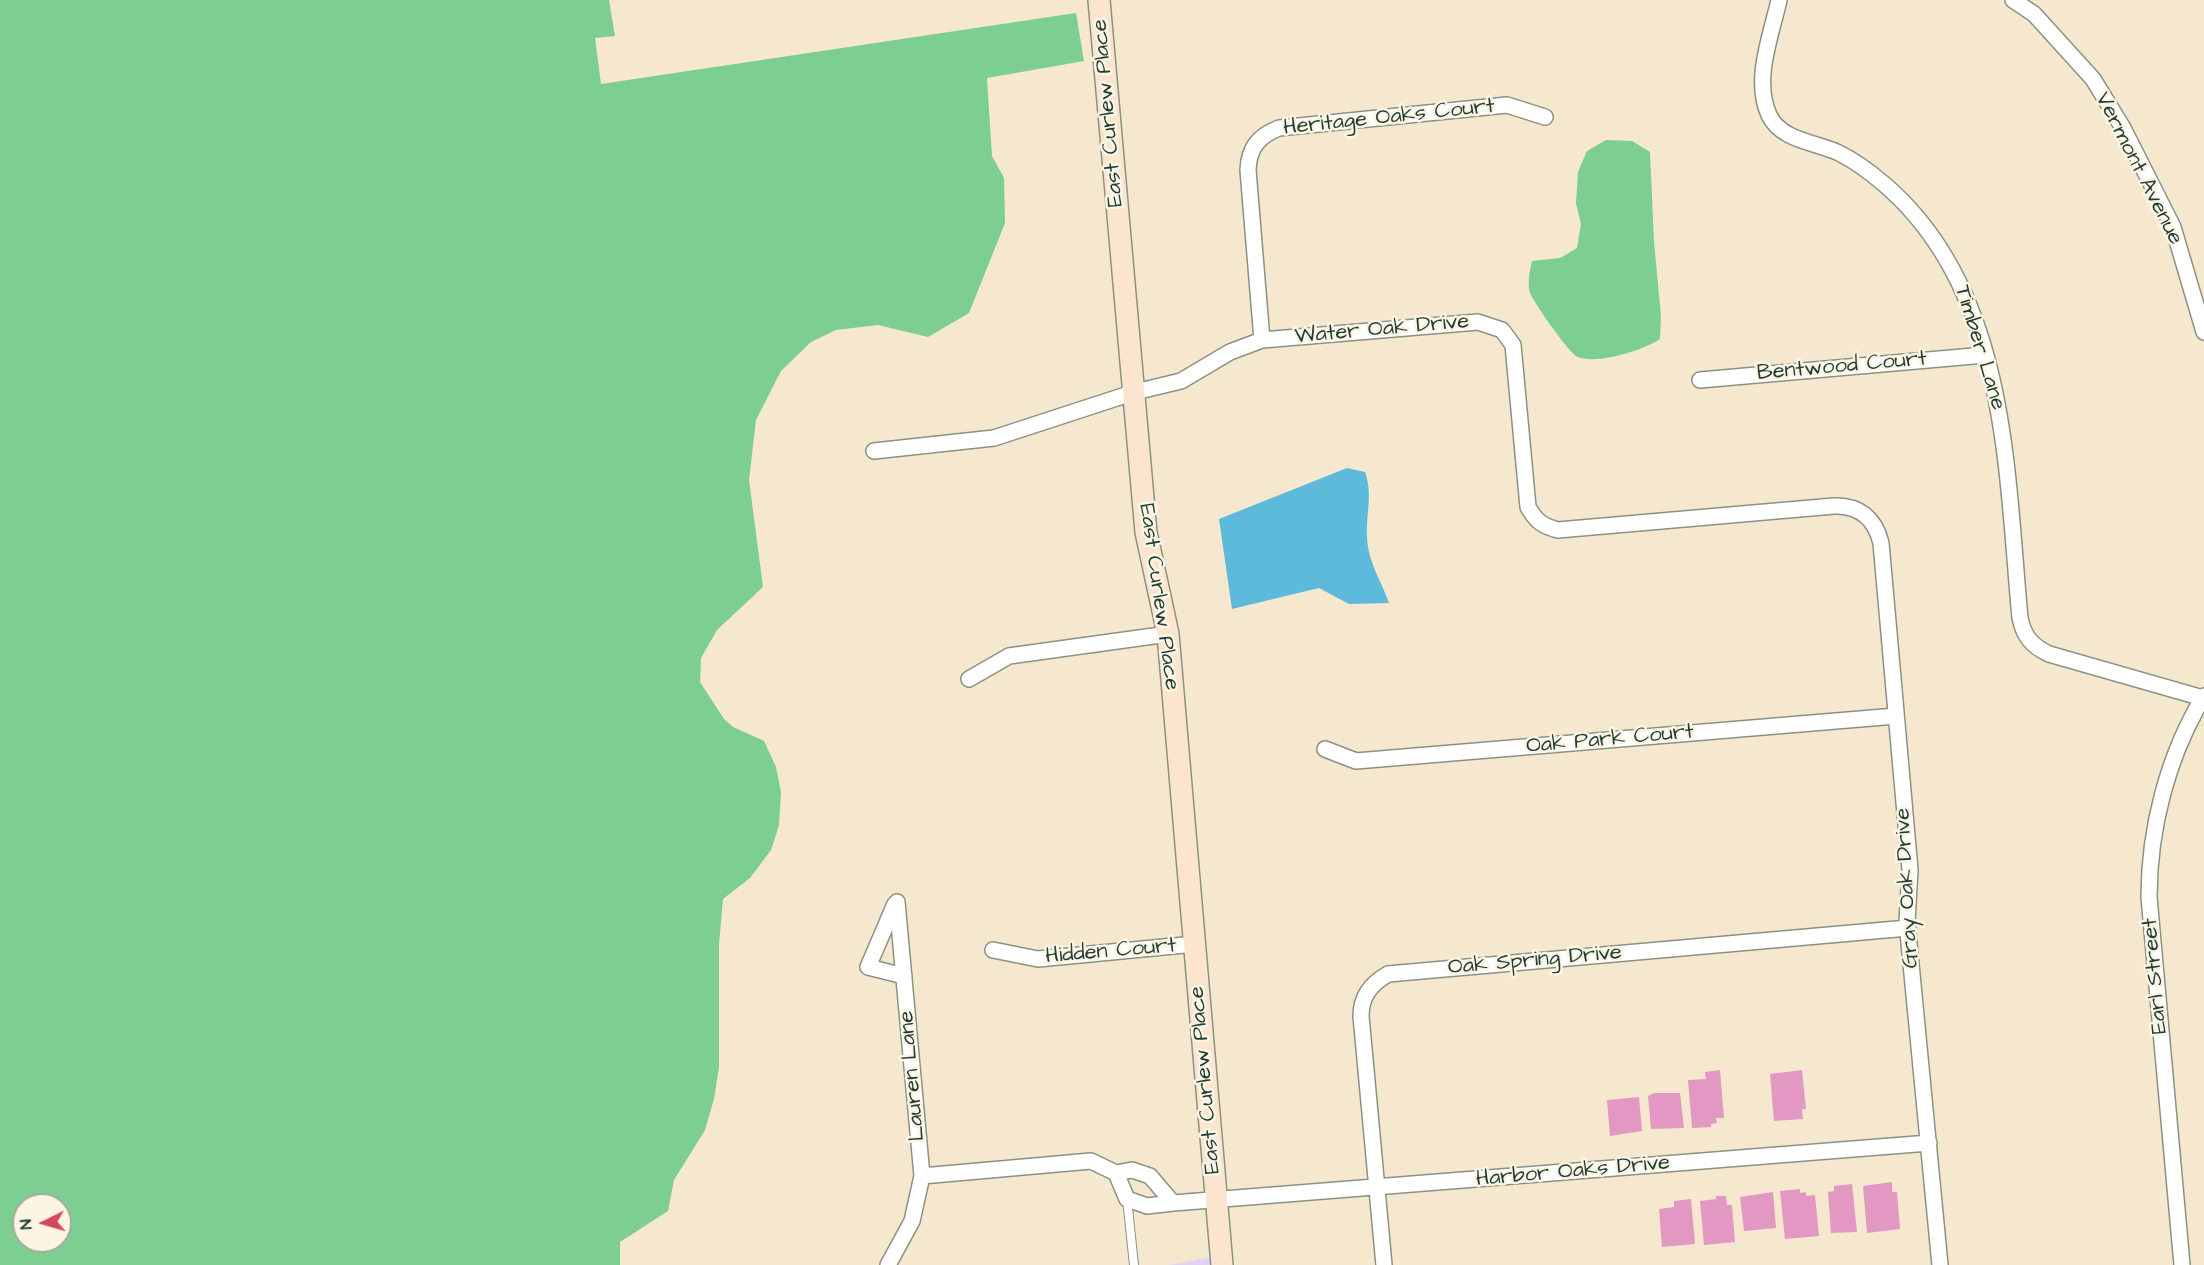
<!DOCTYPE html>
<style>
body{margin:0}
#map{position:relative;width:2204px;height:1265px;overflow:hidden;background:#f5e8cf;font-family:"Architects Daughter",sans-serif}
canvas{display:block}
.north{position:absolute;left:12px;top:1193px;width:60px;height:60px;box-sizing:border-box;background:#fcf5e5;border:2px solid #a4ab9e;border-radius:50%;rotate:265deg;font-size:16px;font-weight:700;line-height:24px;text-align:center;color:#1f3d34}
.north::after{content:'';display:block;margin:auto;width:21px;height:27px;background:#d1495b;clip-path:polygon(50% 0,100% 100%,50% 72%,0 100%)}
</style>
<div id="map">
<canvas width="2204" height="1265"></canvas>
<div class="north">N</div>
</div>
<script>
const context = document.querySelector('canvas').getContext('2d');
context.lineJoin = 'round';
function fillPath(path, color) { context.fillStyle = color; context.fill(path, 'evenodd'); }
function trace(path, color, width, dash) { context.strokeStyle = color; context.lineWidth = width; context.lineCap = dash ? 'butt' : 'round'; context.setLineDash(dash || []); context.stroke(path); }
function label(font, color, halo, rows, align = 'center') {
  context.font = font + ' "Architects Daughter",sans-serif'; context.lineWidth = 5; context.setLineDash([]); context.textBaseline = 'middle'; context.strokeStyle = halo; context.fillStyle = color; for (const [text, x, y, turn = 0] of rows) {
    context.save(); context.translate(x, y); context.rotate((+turn || 0) * Math.PI / 180); context.textAlign = isNaN(turn) ? turn : align; if (halo) context.strokeText(text, 0, 0); context.fillText(text, 0, 0); context.restore();
  }
}
fillPath(new Path2D(`
 M1211,1257L1212,1265H1169Z`), '#e3d3f2');
fillPath(new Path2D(`
 M0,0H609L615,36L595,38L601,84L1076,13L1084,61L987,78L992,156L1004,178L1005,223L969,313L928,337L878,325L836,330L811,342L781,371L756,420L749,480L763,587L717,630L701,658L700,682L724,719L733,727L764,741L776,767L781,792L779,825L771,850L750,878L723,899L719,944V1067L714,1099L705,1130L674,1180L668,1211L620,1242V1265H0ZM24,1205H60V1241H24Z
 M1606,140L1632,141L1650,152L1654,242L1661,316L1660,339C1644,350 1594,366 1576,356C1568,351 1534,303 1530,293C1527,282 1530,271 1532,261L1560,258L1577,248L1581,224L1576,203L1578,172L1587,151Z`), '#7ccf90');
fillPath(new Path2D(`
 M1347,468L1365,472C1373,494 1366,514 1367,537C1368,562 1381,580 1389,603L1349,604L1319,588L1232,609L1219,519Z`), '#5dbadb');
fillPath(new Path2D(`
 M1720,1070L1724,1118H1716L1717,1123L1711,1124V1127L1692,1128L1688,1080L1706,1079L1705,1072Z
 M1802,1070L1806,1109H1802L1803,1119L1774,1121L1770,1074Z
 M1654,1093H1680L1684,1128L1651,1129L1648,1096Z
 M1639,1097L1642,1131L1610,1136L1607,1100Z
 M1892,1182V1192H1897L1900,1229L1867,1233L1863,1186Z
 M1852,1184L1857,1232L1831,1233L1828,1192L1834,1191V1186Z
 M1800,1189V1193L1806,1192V1196L1815,1195L1819,1236L1785,1239L1780,1191Z
 M1773,1192L1776,1228L1744,1231L1740,1197Z
 M1716,1196H1726L1727,1205H1732L1735,1242L1704,1245L1700,1201L1716,1199Z
 M1691,1199L1695,1244L1662,1247L1659,1209L1674,1207V1201Z`), '#e398c3');
const lane = new Path2D(`
 M1127,1199L1134,1265`);
const street = new Path2D(`
 M1779,0C1771,36 1753,80 1769,115C1781,141 1816,142 1839,153C1855,161 1870,172 1884,184C2008,290 2006,469 2020,618C2024,637 2032,646 2049,654L2203,698
 M2013,0L2034,14L2093,79L2123,128L2173,227L2204,332
 M1262,340L1248,170C1249,147 1259,136 1279,128L1507,105L1545,117
 M1700,380L1985,355
 M874,451L994,438L1135,392L1181,381L1230,352L1262,340L1478,322L1502,330L1513,345L1528,507C1536,521 1542,526 1558,530L1834,506C1859,505 1875,518 1881,543L1910,870L1907,922L1940,1265
 M969,679L1009,656L1168,634
 M1325,749L1356,761L1896,716
 M895,904L868,967L904,976
 M993,950L1038,959L1195,944
 M1116,1173L1127,1199L1147,1206L1173,1203
 M922,1176L1091,1161L1116,1173L1132,1170L1150,1176L1173,1203L1929,1143
 M888,1265L912,1221L922,1176L897,902
 M1384,1265L1361,1016C1361,996 1371,984 1388,974L1908,928
 M2182,1265L2149,897C2149,828 2168,755 2204,696`);
const secondary = new Path2D(`
 M1099,0L1146,532L1168,634L1222,1265`);
trace(lane, '#8a9282', 10);
trace(street, '#8a9282', 18);
trace(secondary, '#8a9282', 24);
trace(lane, '#fff', 8);
trace(street, '#fff', 15);
trace(secondary, '#fce5cf', 21);
label('22px', '#1f3d34', '#fcf5e5', [
 ["East Curlew Place",1109,113,-95],
 ["Heritage Oaks Court",1389,118,-6],
 ["Vermont Avenue",2138,169,63],
 ["Water Oak Drive",1382,330,-5],
 ["Timber Lane",1979,348,73],
 ["Bentwood Court",1842,367,-5],
 ["East Curlew Place",1158,597,82],
 ["Oak Park Court",1610,740,-5],
 ["Gray Oak Drive",1908,888,-93],
 ["Hidden Court",1111,952,-5],
 ["Oak Spring Drive",1535,961,-5],
 ["Earl Street",2156,976,-95],
 ["Lauren Lane",913,1076,-95],
 ["East Curlew Place",1206,1080,-95],
 ["Harbor Oaks Drive",1573,1172,-5]
]);
</script>
